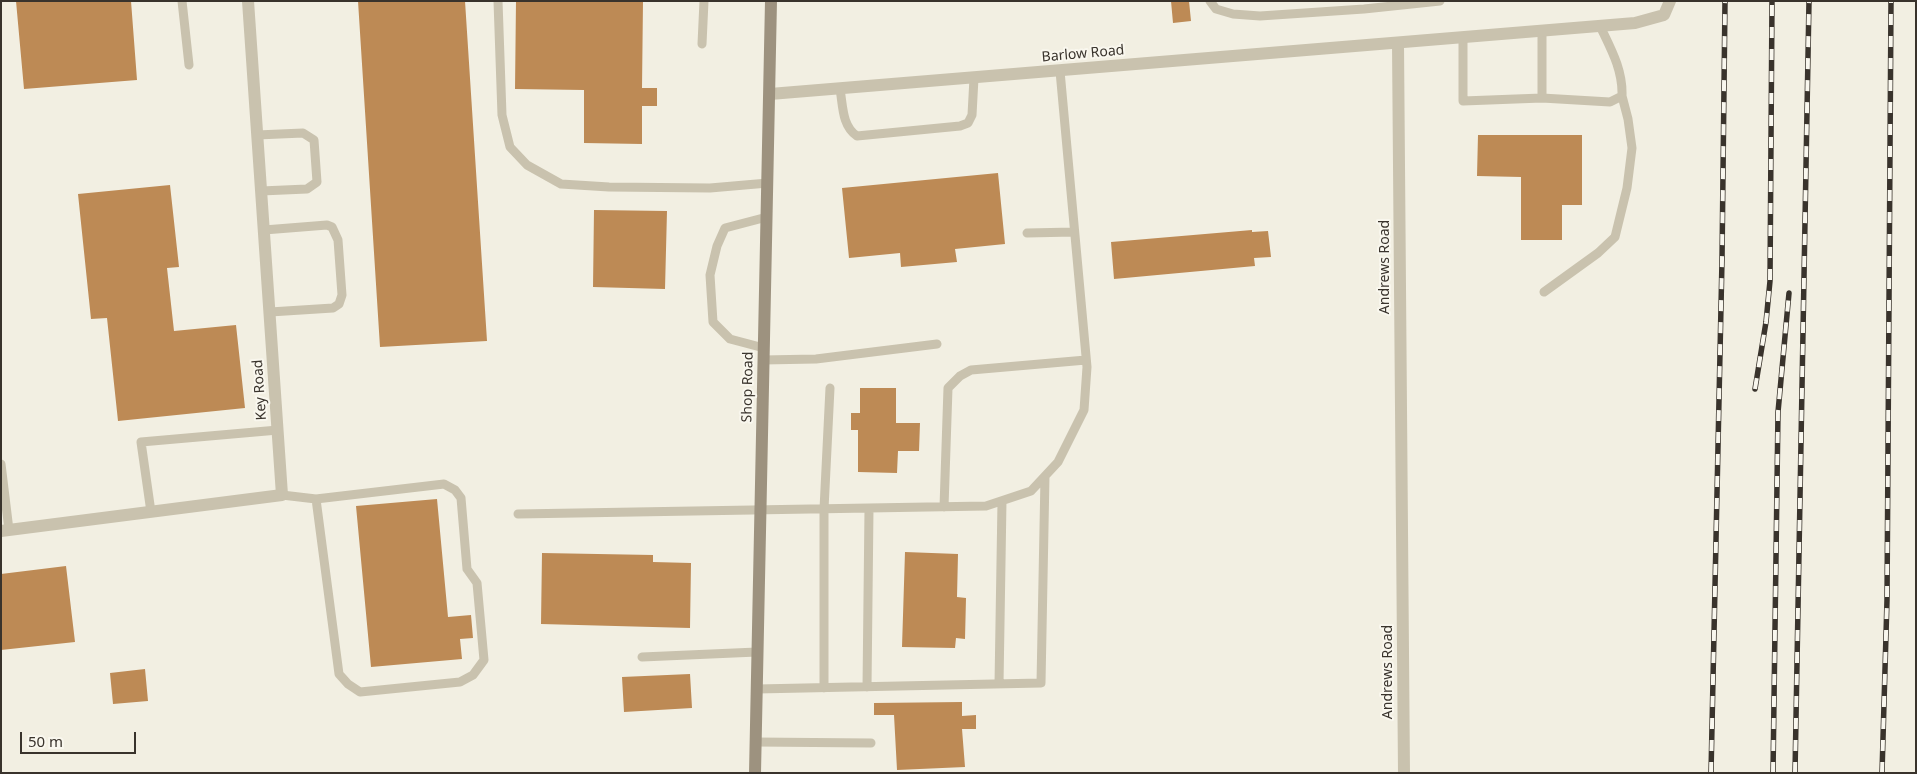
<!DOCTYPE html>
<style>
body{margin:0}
#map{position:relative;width:1917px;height:774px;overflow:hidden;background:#f2efe2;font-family:"Noto Sans",sans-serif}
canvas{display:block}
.frame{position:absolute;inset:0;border:2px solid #39332c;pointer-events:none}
.scale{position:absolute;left:20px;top:732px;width:116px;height:22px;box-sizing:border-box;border:2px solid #39332c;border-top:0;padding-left:6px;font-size:15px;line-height:18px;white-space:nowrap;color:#39332c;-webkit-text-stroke:4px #f9f7ee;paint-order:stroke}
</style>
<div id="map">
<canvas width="1917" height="774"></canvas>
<div class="frame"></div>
<div class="scale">50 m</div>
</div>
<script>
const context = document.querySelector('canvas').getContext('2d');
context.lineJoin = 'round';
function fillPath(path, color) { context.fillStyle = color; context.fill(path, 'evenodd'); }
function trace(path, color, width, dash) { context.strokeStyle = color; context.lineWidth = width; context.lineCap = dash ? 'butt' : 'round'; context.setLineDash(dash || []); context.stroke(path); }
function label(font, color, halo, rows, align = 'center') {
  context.font = font + ' "Noto Sans",sans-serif'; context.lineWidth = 4; context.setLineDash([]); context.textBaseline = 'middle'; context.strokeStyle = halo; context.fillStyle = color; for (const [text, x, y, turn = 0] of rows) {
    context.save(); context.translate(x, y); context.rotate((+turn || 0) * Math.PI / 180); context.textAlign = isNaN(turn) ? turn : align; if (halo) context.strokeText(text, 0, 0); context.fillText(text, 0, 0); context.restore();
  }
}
fillPath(new Path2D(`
 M16,1H131L137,80L24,89Z
 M358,1H465L487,341L380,347Z
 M516,1H643L642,88H657V106H642V144L584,143V90L515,89Z
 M1171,1H1189L1191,21L1173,23Z
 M1478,135H1582V205H1562V240H1521V177L1477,176Z
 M998,173L1005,244L955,249L957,262L901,267L900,253L849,258L842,188Z
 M170,185L179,267L167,268L174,331L236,325L245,408L118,421L107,318L91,319L78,194Z
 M594,210L667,211L665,289L593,287Z
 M1252,230V232L1268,231L1271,257L1254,258L1255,266L1114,279L1111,242Z
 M860,388H896V423H920L919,451H898L897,473L858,472V430H851V413H860Z
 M437,499L448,617L471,615L473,638L460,639L462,659L371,667L356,506Z
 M905,552L958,554L957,597L966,598L965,639L956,638L955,648L902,647Z
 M542,553L653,555V562L691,563L690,628L541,624Z
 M66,566L75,642L1,650V574Z
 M145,669L148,701L113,704L110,673Z
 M690,674L692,708L624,712L622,677Z
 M962,702V716L976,715V729H962L965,767L897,770L894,715H874V703Z`), '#bd8a55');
trace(new Path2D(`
 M182,1L189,65
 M498,1L502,115L510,147L527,165L561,184L609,187L710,188L768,183
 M1210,1L1216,9L1233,14L1260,16L1364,9L1440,1
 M1463,38V101L1542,98L1610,102L1622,96C1623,70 1611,49 1600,26
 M702,44L704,1
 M840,89C843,106 842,126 857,136L960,126L968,123L972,115L974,78
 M1542,98V31
 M257,135L303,133L314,140L317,182L307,189L261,191
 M264,230L327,225L332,227L338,240L342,295L339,304L333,308L270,312
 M1027,233L1074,232
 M1544,292L1598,253L1615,237L1627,188L1632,148L1628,119L1622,96
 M764,348L730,339L713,322L710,275L717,246L725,228L767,217
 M763,360L816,359L937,344
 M1,464L9,530
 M282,495L316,499L444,484L455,490L461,498L467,569L477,583L484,660L473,675L460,682L360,692L348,684L339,674L316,499
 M944,507L948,388L960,376L971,370L1086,360
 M151,512L141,442L278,430
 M518,514L986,506L1031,491L1058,462L1084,410L1087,367L1060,71
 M642,657L757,652
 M999,684L1002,501
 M867,687L869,509
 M824,688V509L830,388
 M757,689L1041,683L1045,476
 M756,742L871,743`), '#c9c2ae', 9);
trace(new Path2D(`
 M1398,44L1404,773
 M770,94L1635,23L1664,15L1670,1
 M1,531L282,495L248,1`), '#c9c2ae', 12);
trace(new Path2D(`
 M755,773L771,1`), '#9d927f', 12);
const rail = new Path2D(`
 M1755,389L1766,322L1770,281L1772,1
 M1711,773L1722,260L1725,1
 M1773,773L1778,412L1789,293
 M1795,773L1809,1
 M1882,773L1887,600L1891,1`);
trace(rail, '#39332c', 5.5);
trace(rail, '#f9f7ee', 4, [11]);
label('14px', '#39332c', '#f9f7ee', [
 ["Barlow Road",1083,54,-5],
 ["Andrews Road",1385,267,-90],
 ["Shop Road",748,387,-89],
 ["Key Road",260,390,-94],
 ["Andrews Road",1388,672,-90]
]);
</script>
